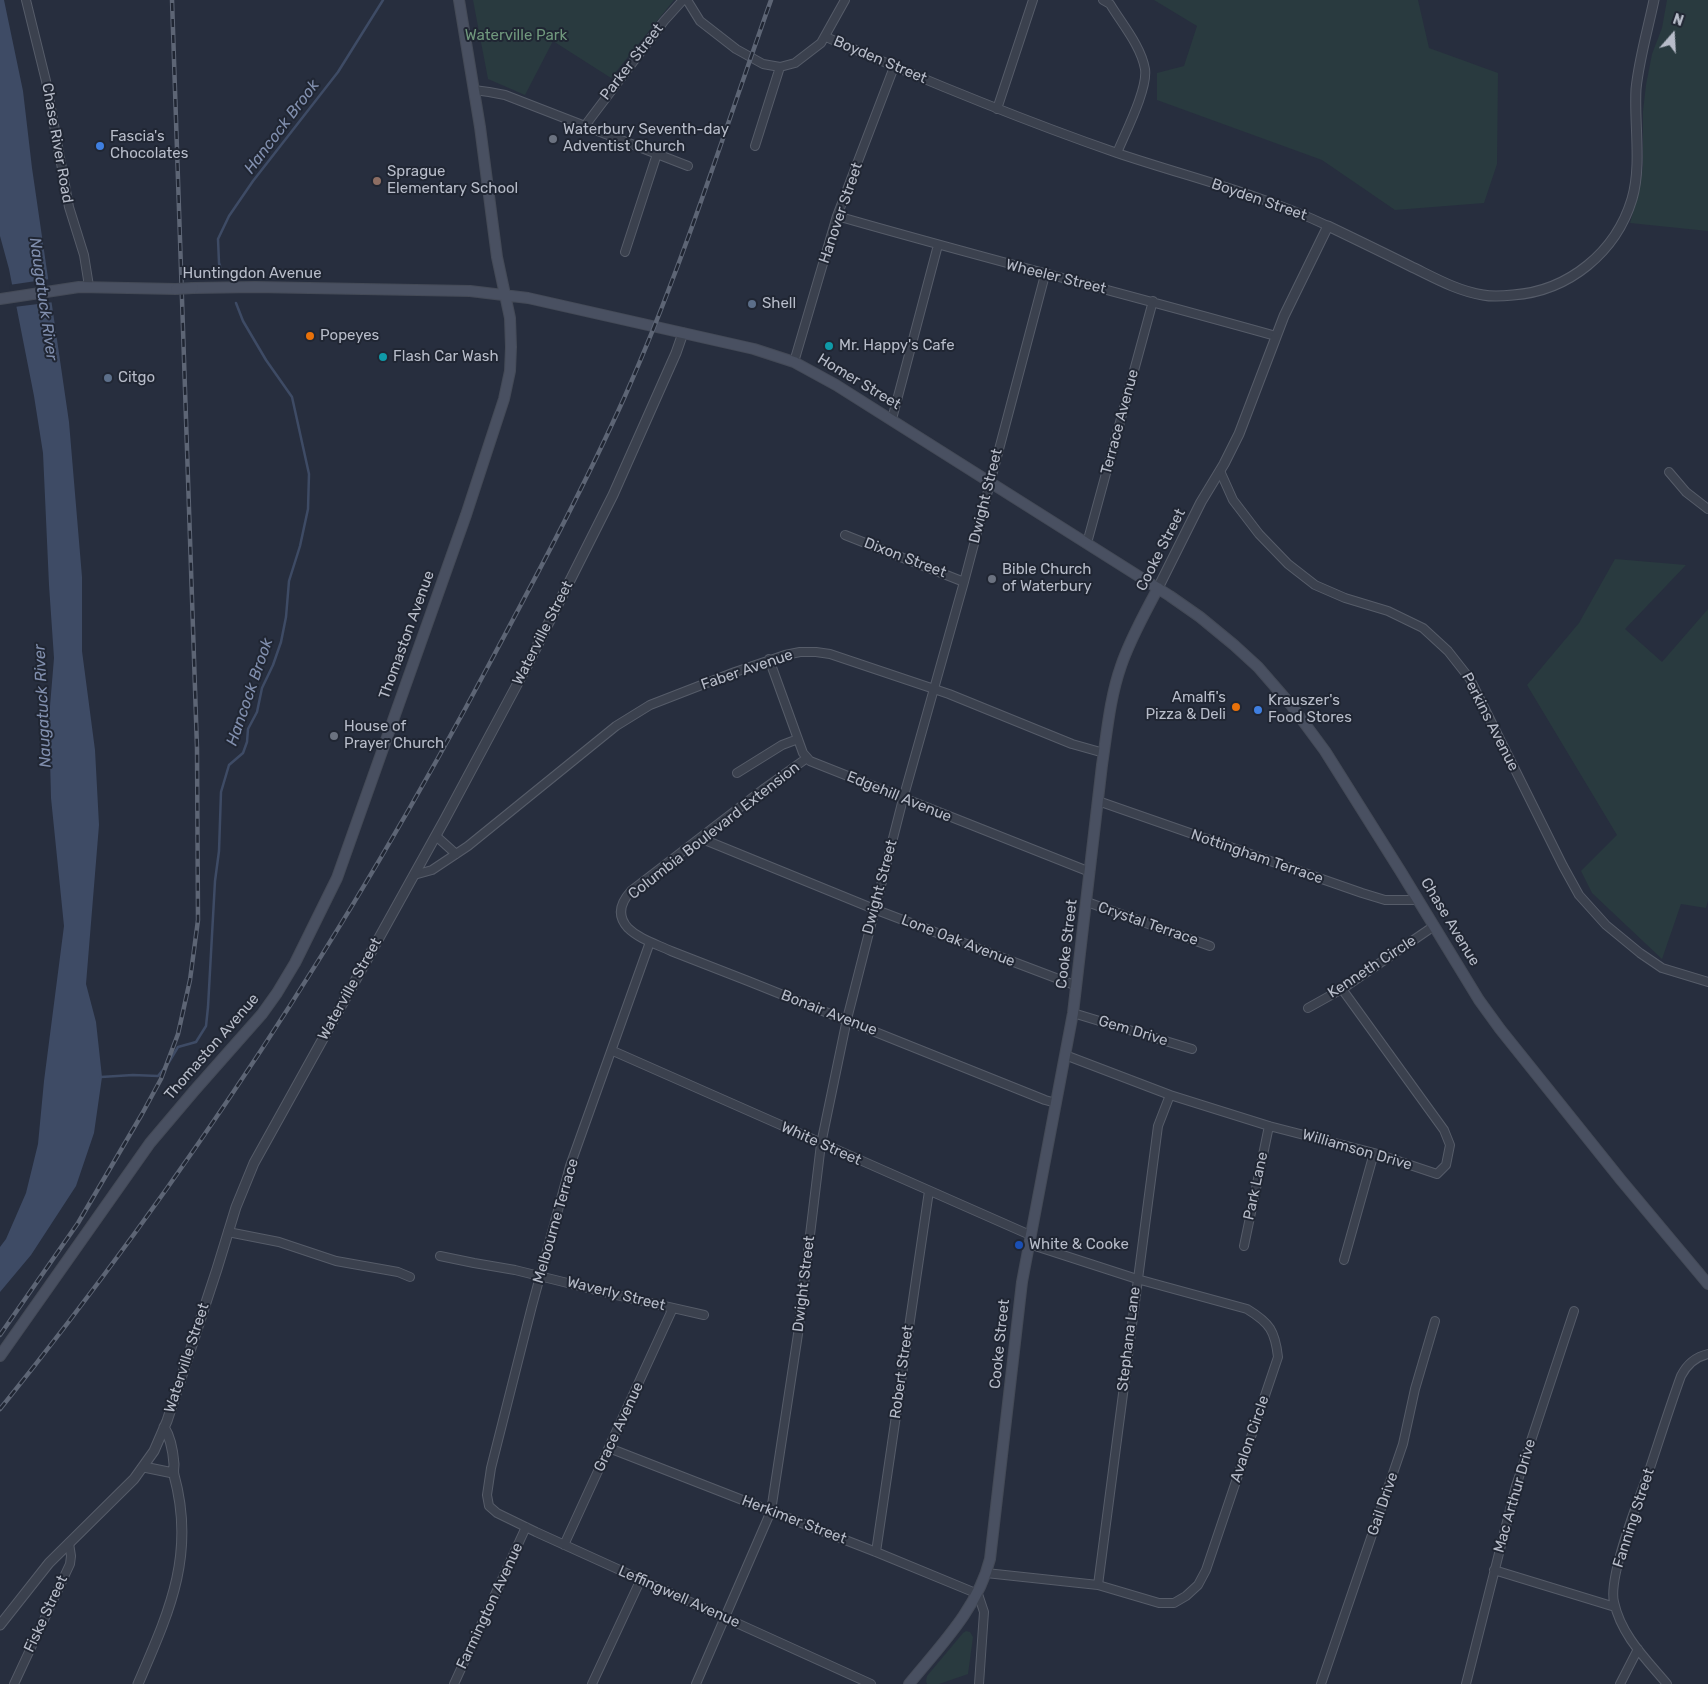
<!DOCTYPE html>
<style>
body{margin:0}
#map{position:relative;width:1708px;height:1684px;overflow:hidden;background:#272e3e;font-family:Rubik,sans-serif}
canvas{display:block}
.north{position:absolute;left:1648px;top:10px;width:50px;height:50px;-webkit-text-stroke:4px #202633;paint-order:stroke;rotate:19deg;font-size:14px;font-weight:700;line-height:20px;text-align:center;color:#b7bcc9}
.north::after{content:'';display:block;margin:auto;width:18px;height:22px;background:#b7bcc9;clip-path:polygon(50% 0,100% 100%,50% 72%,0 100%)}
</style>
<div id="map">
<canvas width="1708" height="1684"></canvas>
<div class="north">N</div>
</div>
<script>
const context = document.querySelector('canvas').getContext('2d');
context.lineJoin = 'round';
function fillPath(path, color) { context.fillStyle = color; context.fill(path, 'evenodd'); }
function trace(path, color, width, dash) { context.strokeStyle = color; context.lineWidth = width; context.lineCap = dash ? 'butt' : 'round'; context.setLineDash(dash || []); context.stroke(path); }
function label(font, color, halo, rows, align = 'center') {
  context.font = font + ' Rubik,sans-serif'; context.lineWidth = 4; context.setLineDash([]); context.textBaseline = 'middle'; context.strokeStyle = halo; context.fillStyle = color; for (const [text, x, y, turn = 0] of rows) {
    context.save(); context.translate(x, y); context.rotate((+turn || 0) * Math.PI / 180); context.textAlign = isNaN(turn) ? turn : align; if (halo) context.strokeText(text, 0, 0); context.fillText(text, 0, 0); context.restore();
  }
}
fillPath(new Path2D(`
 M473,0H674L611,78L553,41L525,95L488,79Z
 M1154,0H1418L1429,48L1498,73L1497,164L1484,203L1395,210L1322,160L1157,100V73L1184,66L1197,26Z
 M1667,0H1708V231L1630,223L1638,195L1643,167V111L1646,85L1652,54L1662,28Z
 M1615,559L1686,565L1625,629L1662,662L1708,609V901L1706,908L1681,904L1662,959L1592,893L1581,871L1617,835L1527,685L1579,623Z
 M966,1631L970,1632L973,1637L968,1674L939,1684H927L926,1681L927,1676L963,1633Z`), '#293a3f');
fillPath(new Path2D(`
 M0,0H4L23,91L32,168L69,422L82,577V651L95,750L99,825L86,984L96,1022L102,1077L94,1133L76,1186L31,1255L0,1292V1247L6,1239L26,1193L38,1144L44,1081L64,926L51,798L49,718L54,658L49,585L43,453L34,396L9,269L0,236Z`), '#3e4b65');
fillPath(new Path2D(`
 M50,279L54,302L14,307L9,285Z`), '#272e3e');
trace(new Path2D(`
 M222,272L219,263L218,239L229,216L253,181L338,72L383,0
 M101,1077L133,1075L158,1076L169,1062L178,1047L196,1042L206,1026L208,1007L215,881L219,851L221,792L229,765L243,753L247,742L248,729L257,712L262,688L273,665L281,642L286,617L289,581L300,546L308,509L309,474L292,397L266,360L243,321L236,303`), '#3e4b65', 2.5);
const minor = new Path2D(`
 M26,0L46,81L69,207L84,255L89,286
 M687,0L700,21L736,49L763,64L780,67L795,63L821,43L845,0
 M1103,0L1110,4C1122,24 1141,46 1145,69C1148,89 1125,133 1117,153
 M826,37C922,79 1019,119 1117,153C1188,177 1261,194 1328,226
 M474,90L489,92L505,95L688,166
 M997,109L1033,0
 M584,127L664,21L683,0
 M755,146L780,67
 M837,216C983,258 1130,295 1276,336
 M625,252L657,154
 M794,362L837,216L894,67
 M892,419L938,245
 M1220,471L1233,500L1259,534L1288,564L1315,585L1345,598L1388,611L1423,628L1448,651L1470,679L1563,866L1579,895L1606,925L1640,953L1662,968L1708,982
 M1669,472L1686,492L1708,509
 M845,535L964,582
 M1087,543L1153,301
 M769,659L803,753L810,761L1090,872
 M807,758L765,788L631,891C621,902 616,915 628,928C639,939 656,944 671,951C697,961 723,971 748,981C847,1020 946,1060 1045,1100L1056,1103
 M737,773L782,745L798,739
 M1098,801L1362,893L1385,900H1418
 M436,836L456,854
 M700,838L874,909L1077,986
 M414,875L432,870L468,846L616,726L650,705L735,672L785,655L800,652H816L830,654L949,694L1072,744L1104,753
 M1087,902L1210,946
 M650,942L570,1166L532,1306L491,1468L487,1495L489,1506L497,1513L536,1532L871,1684
 M1308,1008L1342,989L1434,926
 M1073,1013L1192,1049
 M613,1051L1030,1235
 M1065,1055L1170,1095L1269,1126L1374,1153L1437,1174L1446,1165L1450,1145L1444,1130L1342,989
 M228,1232L279,1242L336,1261L398,1272L410,1277
 M1244,1246L1269,1126
 M440,1256L474,1263L515,1270L616,1295L704,1315
 M1344,1260L1374,1153
 M609,1448L876,1552L978,1594L984,1612L979,1684
 M564,1545L673,1308
 M876,1552L929,1191
 M1494,1570L1615,1607
 M986,1573L1098,1585L1159,1603H1174L1186,1596L1198,1585L1206,1570L1278,1357C1275,1331 1270,1323 1247,1309L1137,1279L1029,1244
 M1098,1585L1158,1126L1170,1095
 M14,1684L70,1564L71,1556L69,1543
 M454,1684L526,1527
 M592,1684L641,1579
 M696,1684L771,1511L798,1334L821,1144L847,1019L903,799L964,582L1045,275
 M1321,1684L1403,1444L1415,1389L1435,1321
 M1466,1684L1516,1486L1574,1311
 M1620,1684L1638,1649
 M1667,1684C1646,1659 1621,1635 1614,1602C1608,1577 1638,1501 1648,1474C1659,1441 1669,1409 1681,1376C1687,1364 1695,1357 1708,1354`);
const tertiary = new Path2D(`
 M1158,588L1201,502L1224,464L1239,434L1284,316L1328,226C1355,239 1382,252 1410,266C1433,277 1457,291 1483,295C1493,297 1504,296 1513,295C1569,291 1616,252 1632,199C1642,165 1634,124 1636,89C1639,59 1648,29 1654,0
 M144,1467L173,1473
 M0,1625L49,1563L134,1479L154,1451L167,1421L217,1269L236,1207L254,1163L445,819L527,666L613,495L676,353L683,333
 M138,1684C169,1612 196,1555 174,1475C173,1471 174,1468 174,1464C173,1451 171,1438 164,1427`);
const secondary = new Path2D(`
 M193,288L255,287L470,291L528,298L754,349L794,362L836,385L1170,596L1200,617L1234,645L1258,667L1291,705L1325,751L1401,872L1479,1000L1500,1029L1621,1180L1708,1284
 M0,299L79,287L176,289
 M0,1356L150,1143L194,1091L262,1014L277,993L295,963L337,878L466,515L504,399L510,371L511,347L510,318L497,257L480,127L459,0
 M909,1684C940,1646 978,1608 990,1559L1022,1282L1073,1013L1102,765C1107,732 1110,697 1121,666C1130,639 1145,613 1158,588`);
trace(minor, '#565c69', 10);
trace(tertiary, '#565c69', 11);
trace(secondary, '#444a57', 12);
trace(minor, '#3b414e', 8);
trace(tertiary, '#3b414e', 9);
trace(secondary, '#495061', 10);
const rail = new Path2D(`
 M0,1335L78,1223L142,1114L161,1079L178,1034L190,980L198,920L197,748L172,0
 M0,1409C189,1175 352,923 493,657C539,571 585,485 625,396C682,268 724,132 771,0`);
trace(rail, '#5d6575', 4.5);
trace(rail, '#202633', 2.5, [8]);
const secondaryBridge = new Path2D(`
 M176,289L193,288`);
trace(secondaryBridge, '#444a57', 12, []);
trace(secondaryBridge, '#495061', 10);
for (const [x, y, r, color] of [
 [553,139,5,"#6b7280"],
 [100,146,5,"#3f7fe0"],
 [377,181,5,"#8d6e63"],
 [752,304,5,"#5c6f8a"],
 [310,336,5,"#e8710a"],
 [829,346,5,"#0f9aa8"],
 [383,357,5,"#0f9aa8"],
 [108,378,5,"#5c6f8a"],
 [992,579,5,"#6b7280"],
 [1236,707,5,"#e8710a"],
 [1258,710,5,"#3f7fe0"],
 [334,736,5,"#6b7280"],
 [1019,1245,5,"#1a4fb4"]
]) { const dot = new Path2D(); dot.arc(x, y, r, 0, 2 * Math.PI); context.fillStyle = color; context.fill(dot); trace(dot, '#202633', 2); }
label('15px', '#70987d', '#202633', [
 ["Waterville Park",516,36]
]);
label('15px', '#b7bcc9', '#202633', [
 ["Boyden Street",880,60,23],
 ["Parker Street",632,62,-52],
 ["Chase River Road",57,143,80],
 ["Boyden Street",1259,200,19],
 ["Hanover Street",841,213,-71],
 ["Huntingdon Avenue",252,274],
 ["Wheeler Street",1056,277,14],
 ["Homer Street",859,382,31],
 ["Terrace Avenue",1120,422,-75],
 ["Dwight Street",986,496,-76],
 ["Cooke Street",1161,550,-63],
 ["Dixon Street",905,558,21],
 ["Waterville Street",543,633,-63],
 ["Thomaston Avenue",407,635,-70],
 ["Faber Avenue",747,670,-19],
 ["Perkins Avenue",1490,722,63],
 ["Edgehill Avenue",899,797,22],
 ["Columbia Boulevard Extension",714,831,-38],
 ["Nottingham Terrace",1257,857,19],
 ["Dwight Street",880,887,-75],
 ["Chase Avenue",1450,922,59],
 ["Crystal Terrace",1148,924,19],
 ["Lone Oak Avenue",958,941,21],
 ["Cooke Street",1067,944,-83],
 ["Kenneth Circle",1372,967,-33],
 ["Waterville Street",350,989,-61],
 ["Bonair Avenue",829,1013,21],
 ["Gem Drive",1133,1031,17],
 ["Thomaston Avenue",212,1047,-49],
 ["White Street",821,1144,24],
 ["Williamson Drive",1357,1150,16],
 ["Park Lane",1256,1186,-78],
 ["Melbourne Terrace",556,1221,-74],
 ["Dwight Street",804,1284,-83],
 ["Waverly Street",616,1294,14],
 ["Stephana Lane",1129,1339,-83],
 ["Cooke Street",1000,1344,-84],
 ["Waterville Street",187,1358,-72],
 ["Robert Street",902,1372,-82],
 ["Grace Avenue",619,1427,-65],
 ["Avalon Circle",1250,1439,-71],
 ["Mac Arthur Drive",1515,1496,-74],
 ["Gail Drive",1383,1504,-71],
 ["Fanning Street",1634,1518,-72],
 ["Herkimer Street",794,1520,21],
 ["Leffingwell Avenue",679,1597,24],
 ["Farmington Avenue",490,1606,-65],
 ["Fiske Street",46,1614,-65]
]);
label('15px', '#b7bcc9', '#202633', [
 ["Waterbury Seventh-day",563,130],
 ["Adventist Church",563,147],
 ["Fascia's",110,137],
 ["Chocolates",110,154],
 ["Sprague",387,172],
 ["Elementary School",387,189],
 ["Shell",762,304],
 ["Popeyes",320,336],
 ["Mr. Happy's Cafe",839,346],
 ["Flash Car Wash",393,357],
 ["Citgo",118,378],
 ["Bible Church",1002,570],
 ["of Waterbury",1002,587],
 ["Amalfi's",1226,698,"right"],
 ["Pizza & Deli",1226,715,"right"],
 ["Krauszer's",1268,701],
 ["Food Stores",1268,718],
 ["House of",344,727],
 ["Prayer Church",344,744],
 ["White & Cooke",1029,1245]
], 'left');
label('italic 16px', '#818fae', '#202633', [
 ["Hancock Brook",282,127,-53],
 ["Naugatuck River",43,299,82],
 ["Hancock Brook",250,692,-71],
 ["Naugatuck River",43,706,-93]
]);
</script>
